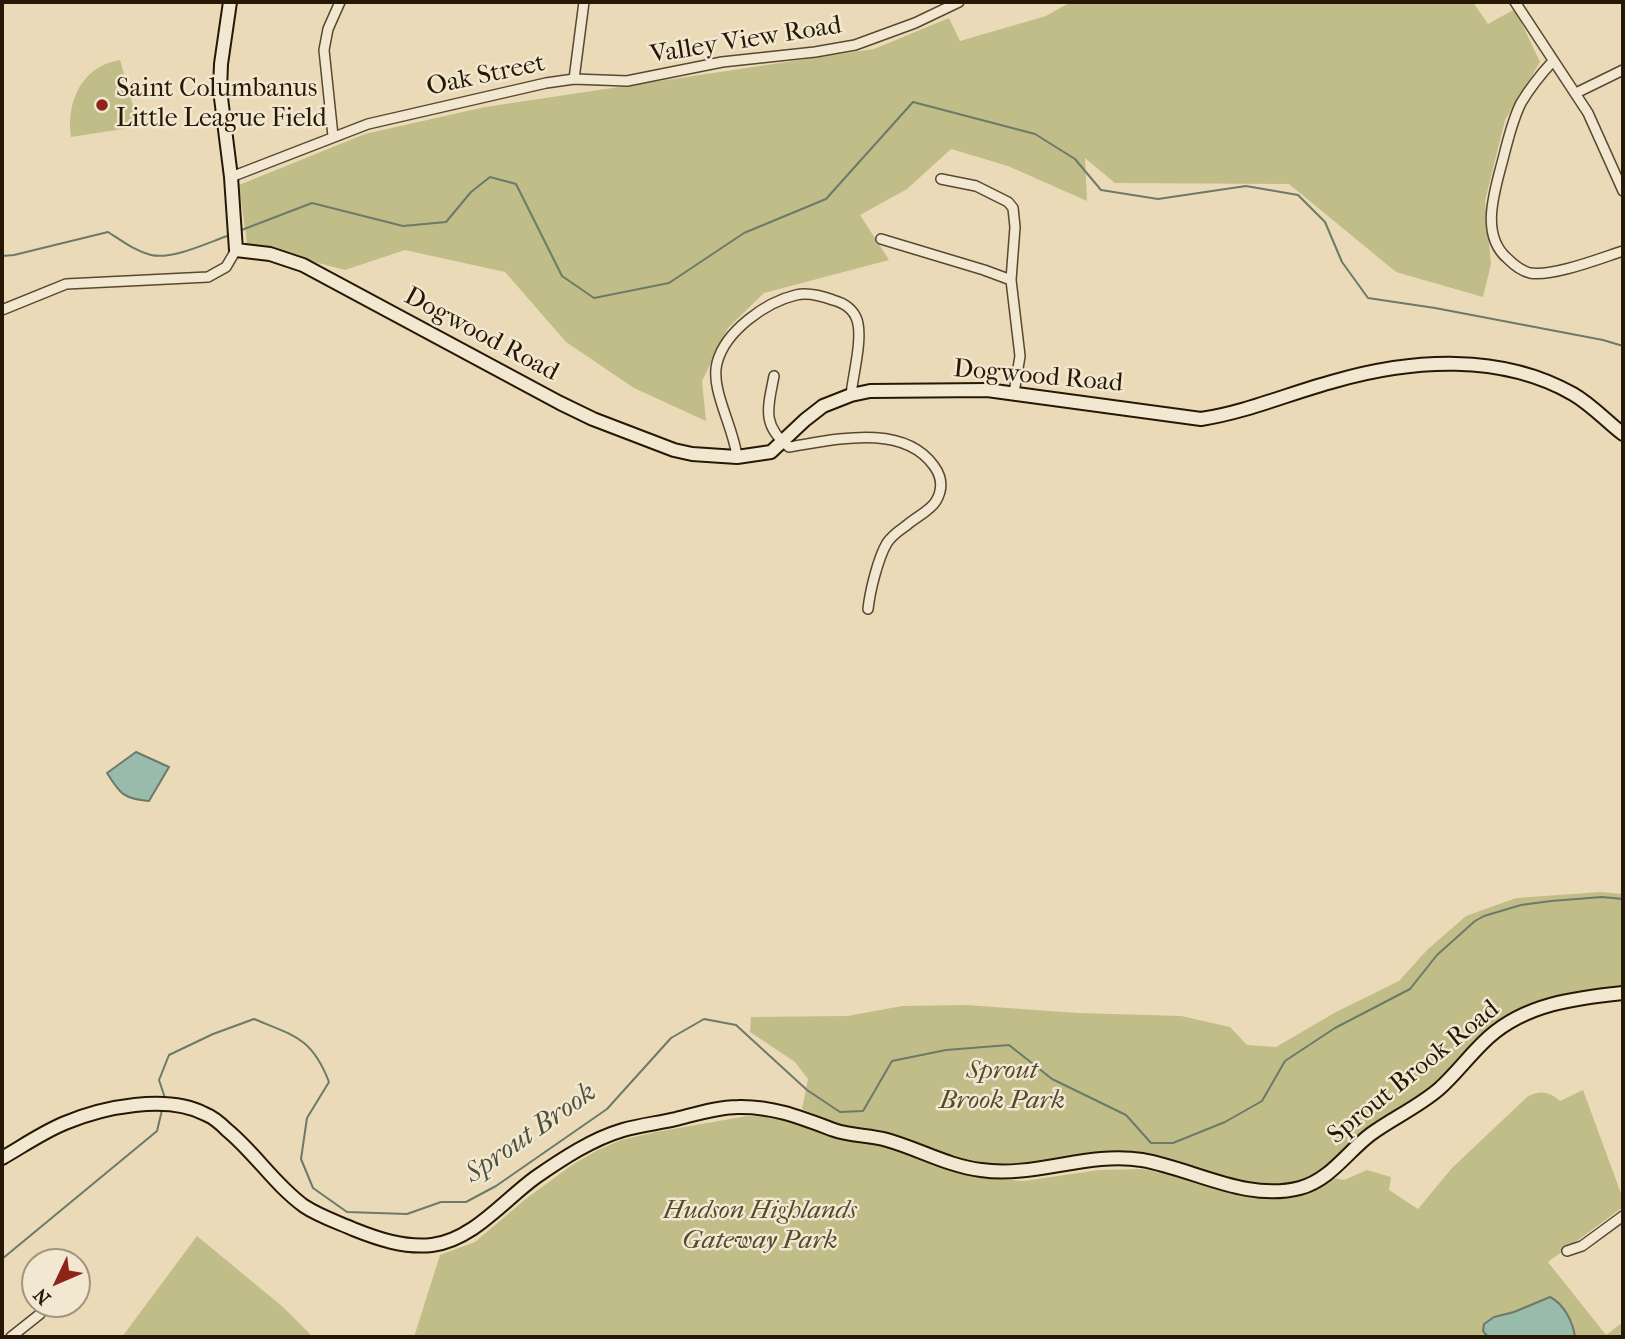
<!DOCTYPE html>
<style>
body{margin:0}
#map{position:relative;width:1625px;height:1339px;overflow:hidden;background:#ebdab7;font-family:"IM FELL French Canon",serif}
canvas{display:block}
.frame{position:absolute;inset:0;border:4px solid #271805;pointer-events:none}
.north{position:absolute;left:21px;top:1248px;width:70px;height:70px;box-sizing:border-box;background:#f2e7d0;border:2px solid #a1947f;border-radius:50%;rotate:226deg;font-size:19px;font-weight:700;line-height:28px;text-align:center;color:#271805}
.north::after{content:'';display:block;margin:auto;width:24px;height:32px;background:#8f2418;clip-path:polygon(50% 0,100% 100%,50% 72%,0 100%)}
</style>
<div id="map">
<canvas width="1625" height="1339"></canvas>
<div class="frame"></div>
<div class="north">N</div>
</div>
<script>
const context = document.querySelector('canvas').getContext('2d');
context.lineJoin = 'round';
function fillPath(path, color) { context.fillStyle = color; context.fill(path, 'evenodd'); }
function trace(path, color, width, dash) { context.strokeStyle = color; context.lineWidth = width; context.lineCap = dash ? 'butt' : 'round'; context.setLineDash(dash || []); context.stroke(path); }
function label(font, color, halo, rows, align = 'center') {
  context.font = font + ' "IM FELL French Canon",serif'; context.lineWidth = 5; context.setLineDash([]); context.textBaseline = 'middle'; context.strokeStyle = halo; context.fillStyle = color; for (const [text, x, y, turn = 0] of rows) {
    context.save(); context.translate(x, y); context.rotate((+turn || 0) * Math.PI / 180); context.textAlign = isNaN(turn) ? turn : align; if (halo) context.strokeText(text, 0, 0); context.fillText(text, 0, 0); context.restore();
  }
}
fillPath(new Path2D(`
 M1071,2H1473L1488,24L1515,9L1540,62L1505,120L1485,201L1491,264L1483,297L1396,272L1289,184L1115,183L1085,158L1087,201L1008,166L951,149L907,189L860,215L889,260L764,293L728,328L702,381L706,421L634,388L566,342L505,272L405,250L345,270L247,244L239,185L365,134L485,107L874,49L949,18L960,41L1046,16Z
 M120,60L138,123L136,127L71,137C66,101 82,66 120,60Z
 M1601,892L1623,894V987L1539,1000L1511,1012L1474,1040L1454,1067L1432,1089L1405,1108L1367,1128L1327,1167L1310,1180L1295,1184L1249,1183L1217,1176L1161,1156L1130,1151L1004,1168L957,1162L881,1130L847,1127L802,1109L808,1079L795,1062L750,1032L751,1017L848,1016L902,1006L966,1005L1077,1013L1181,1016L1230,1027L1247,1045L1276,1047L1336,1012L1399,981L1427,950L1466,916L1516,898Z
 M1583,1090L1623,1199V1207L1548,1262L1606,1335L1623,1322V1337H414L440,1255L475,1242L527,1198L572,1165L598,1150L621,1140L656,1132L747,1116L785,1117L850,1141L878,1144L952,1171L976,1177L1024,1181L1099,1170L1141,1169L1171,1174L1231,1194L1271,1197L1313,1191L1334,1178L1344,1180L1367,1170L1391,1177L1389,1190L1418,1209L1452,1168L1527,1097C1539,1090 1549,1091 1560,1101Z
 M197,1236L283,1307L313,1337H122Z`), '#c0bd89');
const water = new Path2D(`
 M136,752L169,767L149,801C124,799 120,794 107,773Z
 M1550,1297C1564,1304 1573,1322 1575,1337H1488L1483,1331L1484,1324L1494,1317L1514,1312Z`);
fillPath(water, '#98bbac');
trace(water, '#6b7a69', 2);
trace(new Path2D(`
 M239,231L312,203L403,226L446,222L471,192L490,177L516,184L562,276L594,298L669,283L744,233L826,199L913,102L1035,134L1075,159L1101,190L1158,199L1246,186L1298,195L1325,222L1342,262L1368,298L1435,308L1603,340L1623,346
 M2,256L14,255L108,232C122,241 135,251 151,255C173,260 209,242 230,235
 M165,1098L159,1080L169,1055L213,1034L254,1019C295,1036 312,1038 329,1082L307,1118L301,1159L313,1188L347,1212L407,1214L441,1202H466L496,1186L607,1109L671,1038L704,1019L736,1025L807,1090L840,1112L863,1111L892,1061L946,1050L1009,1045L1052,1079L1126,1115L1151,1143H1173L1225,1122L1262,1101L1285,1061L1335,1028L1410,989L1437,955L1475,921L1484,916L1521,905L1551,901L1602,897L1623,899
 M2,1259L157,1131L162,1110`), '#6b7a69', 2);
const street = new Path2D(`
 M1515,2L1588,113L1623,191
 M1553,61C1541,74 1530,88 1521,103C1512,121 1508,140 1503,159C1495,190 1479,235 1508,259C1514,265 1522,271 1530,273C1553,277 1601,258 1623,251
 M574,79L627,81L722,62L815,52L855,45L915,23L959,2
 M1576,93L1623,70
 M333,136L324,50L328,29L340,2
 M231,177L368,124L546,83L574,79L584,2
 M941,179L976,186L1008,202L1013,208L1015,227L1011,280L1020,356L1014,393
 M881,239L984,270L1011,280
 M2,310L66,284L208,277L226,267L236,250
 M774,376C768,407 761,425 789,447C834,440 903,422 934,466C942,477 943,489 936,501C930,511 916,517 907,525C900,530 892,535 887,543C878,558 870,591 868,609
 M737,457C734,428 710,389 717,363C725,331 766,302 796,295C808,292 822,296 833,300C844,303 853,308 857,320C863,339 853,374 851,395
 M1567,1251L1582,1246L1623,1216
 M11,1337L40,1314`);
const secondary = new Path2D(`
 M230,2L221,64L220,90L231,177L236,250L270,254L303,265L560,403L593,419L674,450L692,454L737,457L771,452L805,420L823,406L851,395L870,391L987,390L1201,419C1247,412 1290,393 1335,381C1412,359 1501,353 1573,394C1592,405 1606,421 1623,434
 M2,1158C23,1146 43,1132 65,1123C103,1107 167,1094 205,1114C213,1117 221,1124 227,1130C255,1153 275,1185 304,1206C319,1216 337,1222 353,1229C378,1239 404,1248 432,1245C473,1240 504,1200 536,1177C562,1159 592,1139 623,1130C640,1125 659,1123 676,1119C696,1114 718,1107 738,1107C773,1106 802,1118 834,1130C851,1136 869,1135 887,1140C919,1149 948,1166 981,1170C1035,1178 1088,1151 1142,1160C1194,1169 1246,1202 1300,1188C1330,1180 1347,1152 1371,1134C1393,1118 1418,1107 1439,1089C1457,1073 1471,1053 1489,1037C1526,1004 1575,998 1623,993`);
trace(street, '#584832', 12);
trace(secondary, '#271805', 16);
trace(street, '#f2e7d0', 9);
trace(secondary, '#f2e7d0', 12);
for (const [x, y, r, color] of [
 [102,105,7,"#8f2418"]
]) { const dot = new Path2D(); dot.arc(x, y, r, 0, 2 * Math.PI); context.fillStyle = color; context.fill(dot); trace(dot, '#f2e7d0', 2.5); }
label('26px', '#271805', '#f2e7d0', [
 ["Valley View Road",746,41,-9],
 ["Oak Street",486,76,-12],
 ["Dogwood Road",481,335,28],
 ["Dogwood Road",1038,377,5],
 ["Sprout Brook Road",1414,1073,-39]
]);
label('26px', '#271805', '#f2e7d0', [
 ["Saint Columbanus",116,90],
 ["Little League Field",116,120]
], 'left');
label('italic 26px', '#554a2d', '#f2e7d0', [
 ["Sprout",1002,1072],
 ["Brook Park",1002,1102],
 ["Hudson Highlands",760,1212],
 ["Gateway Park",760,1242]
]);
label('italic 28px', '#4f513f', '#f2e7d0', [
 ["Sprout Brook",531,1134,-35]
]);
</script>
